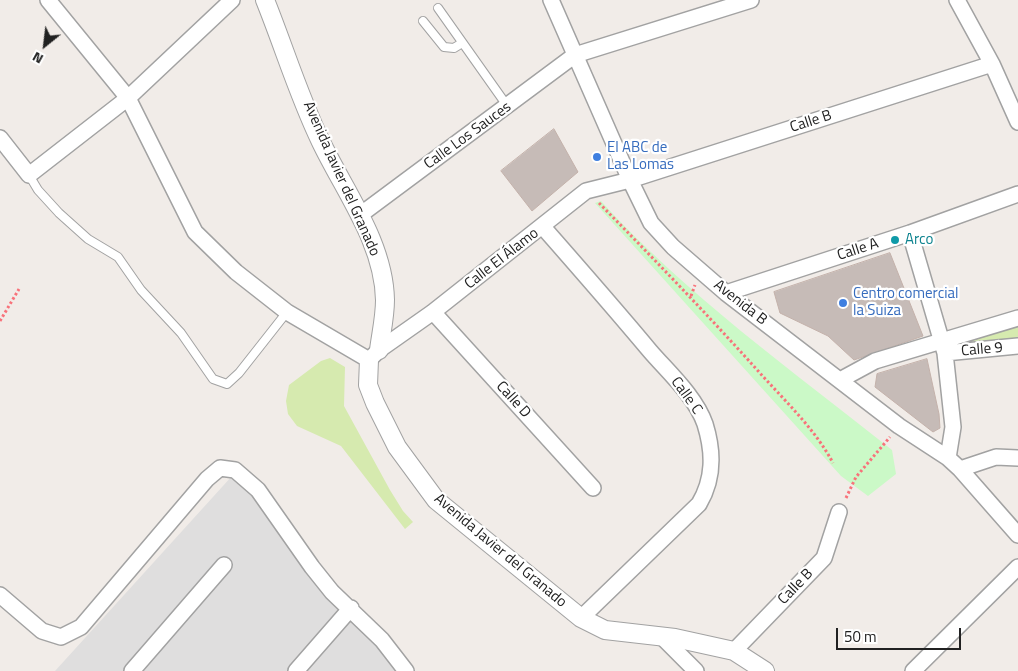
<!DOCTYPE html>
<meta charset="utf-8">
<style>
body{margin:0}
#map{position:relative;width:1018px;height:671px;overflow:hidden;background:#f1ece8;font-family:"Titillium Web",sans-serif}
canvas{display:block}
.north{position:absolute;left:20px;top:20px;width:50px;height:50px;-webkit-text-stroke:4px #fff;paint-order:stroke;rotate:209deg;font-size:14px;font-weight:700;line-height:20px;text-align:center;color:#212121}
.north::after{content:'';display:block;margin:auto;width:18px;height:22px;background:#212121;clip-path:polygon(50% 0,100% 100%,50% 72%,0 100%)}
.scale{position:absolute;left:836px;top:628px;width:125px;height:22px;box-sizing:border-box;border:2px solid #212121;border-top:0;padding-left:6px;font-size:15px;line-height:18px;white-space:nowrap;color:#212121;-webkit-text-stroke:4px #fff;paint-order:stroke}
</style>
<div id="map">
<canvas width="1018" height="671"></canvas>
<div class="north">N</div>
<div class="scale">50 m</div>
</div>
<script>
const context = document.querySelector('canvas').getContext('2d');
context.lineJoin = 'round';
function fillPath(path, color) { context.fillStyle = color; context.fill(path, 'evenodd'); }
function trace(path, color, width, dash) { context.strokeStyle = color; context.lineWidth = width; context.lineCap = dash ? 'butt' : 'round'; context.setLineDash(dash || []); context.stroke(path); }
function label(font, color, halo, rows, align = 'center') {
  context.font = font + ' "Titillium Web",sans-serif'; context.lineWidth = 4.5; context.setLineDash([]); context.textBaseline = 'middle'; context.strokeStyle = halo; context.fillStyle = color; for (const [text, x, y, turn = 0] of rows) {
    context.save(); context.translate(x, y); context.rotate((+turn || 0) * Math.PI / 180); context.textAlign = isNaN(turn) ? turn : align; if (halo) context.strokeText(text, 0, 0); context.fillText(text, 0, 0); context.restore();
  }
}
fillPath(new Path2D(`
 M242,465L301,555L411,671H55Z`), '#dfdede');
fillPath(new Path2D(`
 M1018,326V339L956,345Z
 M330,358L345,367L344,406L390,490L403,511L413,522L405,529L341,446L297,426L288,414L286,401L289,385L321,361Z`), '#d6eaaf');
fillPath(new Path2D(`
 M601,201C686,295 793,371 892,450L896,474L868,496L841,476L595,203Z`), '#cbf9c7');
const building = new Path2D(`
 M554,129L578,172L532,211L501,171Z
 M890,253L923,336L854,360L828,336L780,313L774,292Z
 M927,359L939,414L940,428L933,432L875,387L877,374Z`);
fillPath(building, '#c6bbb7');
trace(building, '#c3b1aa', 1);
const service = new Path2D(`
 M438,8L508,107
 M423,21L444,47L454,48L462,43
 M29,175L38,190L59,213L88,239L118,257L141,290L181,333L213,379L227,384L239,373L287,312`);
const minor = new Path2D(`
 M48,0L128,98L195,232L236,272L287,312L369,360L379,350L433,312L586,191L630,180L992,64
 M551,0L630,180L651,223L673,247L726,293L899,426L948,458L960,469L1018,535
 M957,0L992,64L1018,122
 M0,138L29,175L128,98L232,0
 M360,215L575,55L751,0
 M543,227C579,268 615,309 650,351C669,373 695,396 705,424C714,453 714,479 699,504L581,618
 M910,233L945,353L953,427L948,458
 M726,293L910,233L1018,194
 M433,312L593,488
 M945,353L1018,346
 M840,380L875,361L1018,318
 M960,469L996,457L1018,458
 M0,595L42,631L61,637L81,627L207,479L220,468L235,470L258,490L312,567L332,592L382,640L406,671
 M661,636L696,671
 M734,651L824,558L839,512
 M132,671L224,565
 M296,671L351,608
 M913,671L1018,567`);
const tertiary = new Path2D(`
 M265,0C284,47 299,97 321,142C345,192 384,243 385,300C385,317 381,334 379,350
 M369,360L368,385L375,403L397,447L436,500L581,618L605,630L675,638L734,651L765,671`);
trace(service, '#a2a2a2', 10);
trace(minor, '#a2a2a2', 18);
trace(tertiary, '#a2a2a2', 20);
trace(new Path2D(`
 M599,203C653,258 707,314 759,372C785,401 815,429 833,463
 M691,296L695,285
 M0,321L19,289
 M846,498L856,477L890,437`), '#f8727a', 3, [2.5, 2.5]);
trace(service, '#fff', 8);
trace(minor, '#fff', 15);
trace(tertiary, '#fff', 18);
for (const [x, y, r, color] of [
 [597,157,5,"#3f7fe0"],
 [895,240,5,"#0f9aa8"],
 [843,303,5,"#3f7fe0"]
]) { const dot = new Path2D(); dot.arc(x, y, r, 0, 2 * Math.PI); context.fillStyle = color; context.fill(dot); trace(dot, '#fff', 2); }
label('15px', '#212121', '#fff', [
 ["Calle B",811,122,-18],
 ["Calle Los Sauces",468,136,-36],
 ["Avenida Javier del Granado",341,179,66],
 ["Calle A",858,250,-18],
 ["Calle El Álamo",502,259,-38],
 ["Avenida B",740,303,38],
 ["Calle 9",982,350,-5],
 ["Calle C",686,396,54],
 ["Calle D",513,400,48],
 ["Avenida Javier del Granado",500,551,40],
 ["Calle B",796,587,-46]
]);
label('15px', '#366cbe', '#fff', [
 ["El ABC de",607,148],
 ["Las Lomas",607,165],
 ["Centro comercial",853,294],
 ["la Suiza",853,311]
], 'left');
label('15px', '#0d838f', '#fff', [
 ["Arco",905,240]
], 'left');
</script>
